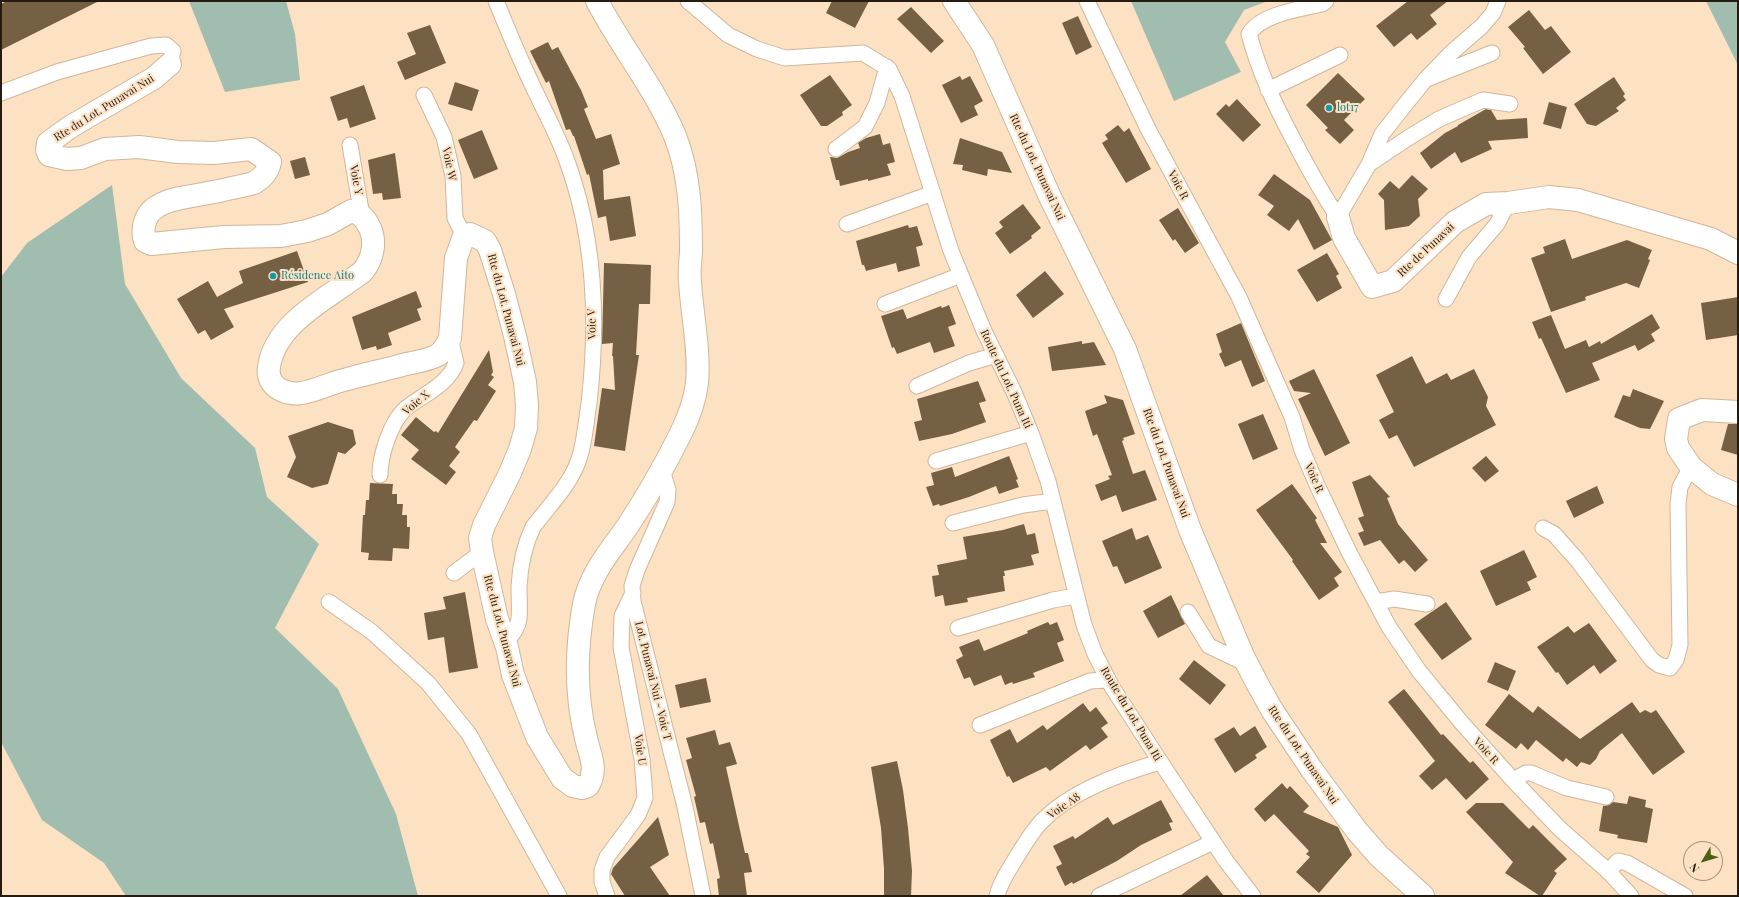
<!DOCTYPE html>
<meta charset="utf-8">
<style>
body{margin:0}
#map{position:relative;width:1739px;height:897px;overflow:hidden;background:#fce1c3;font-family:"Playfair Display",serif}
canvas{display:block}
.frame{position:absolute;inset:0;border:2px solid #251c11;pointer-events:none}
.north{position:absolute;left:1683px;top:841px;width:40px;height:40px;box-sizing:border-box;background:#fce1c3;border:1px solid #a6927c;border-radius:50%;rotate:232deg;font-size:11px;font-weight:700;line-height:16px;text-align:center;color:#251c11}
.north::after{content:'';display:block;margin:auto;width:14px;height:18px;background:#486213;clip-path:polygon(50% 0,100% 100%,50% 72%,0 100%)}
</style>
<div id="map">
<canvas width="1739" height="897"></canvas>
<div class="frame"></div>
<div class="north">N</div>
</div>
<script>
const context = document.querySelector('canvas').getContext('2d');
context.lineJoin = 'round';
function fillPath(path, color) { context.fillStyle = color; context.fill(path, 'evenodd'); }
function trace(path, color, width, dash) { context.strokeStyle = color; context.lineWidth = width; context.lineCap = dash ? 'butt' : 'round'; context.setLineDash(dash || []); context.stroke(path); }
function label(font, color, halo, rows, align = 'center') {
  context.font = font + ' "Playfair Display",serif'; context.lineWidth = 4; context.setLineDash([]); context.textBaseline = 'middle'; context.strokeStyle = halo; context.fillStyle = color; for (const [text, x, y, turn = 0] of rows) {
    context.save(); context.translate(x, y); context.rotate((+turn || 0) * Math.PI / 180); context.textAlign = isNaN(turn) ? turn : align; if (halo) context.strokeText(text, 0, 0); context.fillText(text, 0, 0); context.restore();
  }
}
fillPath(new Path2D(`
 M189,1H286L295,34L300,80L225,92Z
 M1131,1H1268L1244,10L1225,42L1241,72L1174,101Z
 M1706,1H1738V65Z
 M112,185L125,284L181,378L255,448L267,497L319,544L275,628L338,689L396,814L418,896H126L104,863L42,820L1,742V277L27,243Z`), '#a1bdaf');
fillPath(new Path2D(`
 M7,1H99L1,50V4Z
 M832,1H869L855,28L826,13Z
 M1408,1H1448L1430,15L1437,24L1417,40L1411,33L1394,47L1376,26Z
 M911,7L944,41L931,53L897,19Z
 M1529,10L1545,30L1551,26L1571,52L1543,74L1523,48L1525,47L1508,27Z
 M1078,16L1092,47L1076,55L1062,23Z
 M430,25L446,63L405,80L397,62L416,54L407,33Z
 M548,42L552,50L558,47L581,90L588,107L584,109L596,139L611,134L620,164L603,170L604,200L630,196L636,236L610,241L606,216L598,218L589,174L587,175L574,136H573L570,129L566,130L549,81L546,83L530,51Z
 M1338,73L1365,99L1344,120L1354,130L1340,144L1325,130L1328,128L1306,105Z
 M830,75L852,105L842,112L843,115L827,126H821L800,95Z
 M960,76L962,80L970,76L983,101L974,106L978,115L961,123L942,85Z
 M1614,77L1625,94L1623,96L1626,100L1616,108L1619,111L1596,126L1587,124L1574,104Z
 M455,82L479,90L472,111L448,104Z
 M364,85L376,119L350,128L347,118L338,121L330,97Z
 M1237,99L1261,125L1243,142L1216,114L1226,104L1229,107Z
 M1549,102L1567,107L1561,129L1543,124Z
 M1486,109L1491,110L1497,120L1527,118L1528,138L1488,141L1492,149L1461,163L1455,152L1431,169L1420,153L1445,133L1458,126V125Z
 M1118,125L1124,132L1129,128L1151,169L1126,183L1102,143L1108,139L1105,135Z
 M482,130L498,169L474,179L458,140Z
 M880,134L883,145L890,143L895,162L887,164L891,175L868,181V179L840,186L839,180H836L830,157L837,158L841,156L848,152L860,148L858,143L866,138Z
 M960,138L1002,152L1012,173L988,169L987,176L962,170L963,165L953,164Z
 M395,153L401,198L383,200L382,193L373,194L368,160Z
 M305,157L310,175L295,179L290,161Z
 M1274,174L1310,200L1332,240L1314,250L1298,219L1289,231L1267,215L1274,206L1258,195Z
 M1412,175L1428,189L1418,199L1420,216L1409,226L1385,230L1384,200L1378,194L1390,181L1399,189Z
 M1023,204L1041,228L1031,236L1032,238L1010,254L995,233L1003,227L999,222Z
 M1178,208L1199,243L1185,253L1175,239L1173,241L1159,220Z
 M908,225L909,228L917,226L923,245L916,247L920,266L898,272L896,263L866,271L864,265H862L856,241Z
 M1565,239L1572,259L1627,240L1652,250L1648,259L1650,260L1639,288L1626,283L1585,297L1586,300L1551,312L1531,258L1545,253L1543,247Z
 M297,251L308,282L224,309L234,327L211,340L205,330L198,334L177,299L208,281L217,297L243,283L239,271Z
 M1327,253L1339,274L1336,276L1342,288L1317,302L1297,270Z
 M604,263L651,265L650,304H639L636,355H639L625,451L594,446L602,388L615,390L613,356H612L613,343L602,344Z
 M1045,271L1064,294L1033,318L1016,295Z
 M416,291L422,307L417,309L421,320L388,333L392,345L377,350L376,346L362,350L352,317Z
 M1738,297V335L1706,340L1701,303Z
 M949,305L956,324L948,327L955,346L934,353L930,342L897,354L894,347L892,348L881,316L903,309L907,319L941,306L942,308Z
 M1652,314L1660,328L1651,334L1655,341L1638,351L1635,345L1592,363L1600,380L1566,393L1541,338L1539,339L1532,322L1551,315L1565,349L1586,340L1589,347L1600,341L1601,344Z
 M1241,323L1265,381L1252,387L1241,360L1225,367L1219,354L1222,352L1216,334Z
 M1082,341V344L1094,342L1106,365L1052,371L1048,347Z
 M489,350L493,372L491,375L494,377L488,385L496,391L477,421L474,420L455,447L460,452L449,466L456,472L446,485L411,459L419,450L401,435L416,417L434,432L436,431L438,433Z
 M1412,356L1426,384L1447,373L1451,380L1474,369L1488,397L1486,406L1496,425L1414,467L1397,435L1389,439L1379,420L1394,412L1376,375Z
 M1314,369L1350,443L1325,456L1298,399L1311,393L1294,391L1289,381Z
 M978,381L986,401L979,403L986,422L952,434L919,441L914,422L922,420L917,399Z
 M1633,389L1664,401L1650,429L1640,428L1614,417L1623,395L1630,397Z
 M1104,395L1123,400L1135,434L1123,438L1124,440L1122,441L1133,474L1145,470L1157,500L1122,512L1116,495L1101,501L1095,485L1110,479L1108,476L1112,475L1097,434L1093,436L1085,411L1107,403Z
 M1263,414L1278,449L1253,460L1238,424Z
 M328,422L353,430L356,444L345,454L338,452L328,484L312,488L287,477L296,457L288,436Z
 M1728,424H1738V455L1721,450Z
 M1009,456L1018,479L1016,480L1019,487L999,494L996,486L969,497L940,506L939,504L933,506L926,487L934,485L931,473L952,467L955,477Z
 M1486,456L1499,471L1485,482L1472,468Z
 M1370,475L1390,497L1387,498L1398,524L1428,560L1415,572L1404,560L1399,564L1380,540L1364,546L1358,533L1364,531L1358,518L1364,516L1352,482Z
 M370,483L393,484L392,494H397V504H403L402,515H407V527H410L409,549L393,548L392,561L368,560L369,553L361,552L363,515H365L366,500H369Z
 M1292,484L1317,518L1315,520L1327,543H1320L1342,572L1334,578L1339,586L1319,600L1292,561L1293,560L1256,510Z
 M1597,486L1604,503L1574,518L1566,501Z
 M1024,524L1027,535L1035,533L1039,553L1031,555L1034,565L1004,571L1005,576H1003L1005,591L967,598L968,602L945,606L943,595L935,597L932,576L939,575L937,565L967,559L963,537L1003,530Z
 M1132,528L1136,540L1148,535L1162,568L1125,584L1117,566L1113,567L1102,541Z
 M1524,550L1537,577L1527,582L1531,590L1496,606L1480,571Z
 M465,592L478,668L449,673L444,637L428,640L424,613L446,609L443,597Z
 M1171,595L1185,624L1158,638L1143,611Z
 M1446,602L1472,639L1442,660L1414,624Z
 M1048,622L1050,625L1057,622L1064,640L1057,643L1064,661L1033,673L1035,677L1013,684L1012,682L1005,685L1001,675L974,686L970,677L964,679L956,660L963,656L959,647L979,639L984,651L1028,633L1027,631Z
 M1589,623L1617,661L1600,674L1594,665L1567,685L1558,672L1556,673L1537,647L1568,626L1574,633Z
 M1194,660L1226,685L1210,705L1179,679Z
 M1495,662L1516,671L1508,691L1487,682Z
 M706,678L711,702L680,708L675,685Z
 M1404,689L1441,735L1443,734L1470,763L1473,761L1489,779L1466,800L1446,778L1432,790L1419,776L1435,761L1388,702Z
 M1509,694L1533,713L1538,706L1580,739L1632,702L1640,713L1645,710L1651,713L1656,710L1685,752L1653,775L1622,733L1600,751L1596,759L1590,765L1581,762L1577,767L1566,758L1563,762L1536,740L1528,750L1521,743L1516,749L1485,725Z
 M1083,703L1090,712L1096,707L1108,723L1101,728L1108,737L1090,750L1086,745L1050,771L1046,767L1013,783L1009,776L1007,777L990,740L1010,729L1017,743L1043,725L1047,730Z
 M1255,726L1267,747L1255,755L1257,758L1235,773L1214,739L1234,727L1240,736Z
 M715,730L719,745L730,742L737,764L726,767L745,853H748L752,872L744,873L747,896H719L717,879L720,878L713,843L710,844L705,822L700,823L694,797L696,796L686,760L692,758L686,738Z
 M897,761L903,790L908,828L912,871L911,896H884V869L881,828L871,767Z
 M1282,783L1287,789L1290,786L1309,806L1303,812L1338,827L1352,855L1319,893L1296,872L1310,857L1306,854L1309,851L1274,814L1265,822L1254,809Z
 M1629,796L1646,800L1645,807L1653,809L1647,843L1617,838L1618,835L1599,831L1603,806L1609,805L1613,802L1627,804Z
 M1161,800L1173,822L1169,823L1172,830L1141,845L1117,861L1073,884L1072,882L1065,886L1056,867L1062,864L1053,846L1073,836L1075,839L1108,817L1113,825Z
 M1476,803H1503L1529,829L1533,825L1567,859L1554,871L1557,873L1542,896H1540L1505,873L1513,862L1466,812Z
 M658,817L669,855L650,867L670,896H625L611,874L613,868Z
 M1207,875L1224,896H1180Z`), '#766044');
const minor = new Path2D(`
 M496,1C509,33 522,64 537,95C548,118 560,140 568,164C595,239 598,324 589,403C586,422 585,441 579,459C571,484 549,506 533,527C524,546 520,566 519,587C519,597 520,608 519,619C518,628 511,636 506,643
 M688,1L728,35L757,49L785,58L863,53L889,69L902,96L951,251L984,331L1014,392L1031,433L1048,481L1084,625L1095,654L1112,687L1156,755L1226,861L1253,896
 M1087,1L1148,129L1239,297L1292,417L1302,450L1317,485L1349,552L1389,627L1419,671L1461,722L1513,780L1560,829L1608,871L1631,896
 M1326,1L1322,4C1300,9 1261,14 1249,34C1259,72 1275,105 1293,139C1307,166 1321,192 1338,217L1369,164L1408,138L1439,119L1483,100L1510,104
 M1429,78L1492,53
 M1268,90L1340,55
 M1,93L57,72L151,46L166,45L173,51L170,64
 M424,95L444,137L453,176L455,218L464,236
 M350,145L362,216
 M836,149L865,127L877,103L887,67
 M1369,164L1382,134L1404,106L1425,80L1450,54L1482,26L1493,13L1498,1
 M847,224L933,193
 M1446,299L1469,257L1497,224L1508,203
 M885,304L961,275
 M917,386L969,363L996,355
 M936,461L1031,433
 M662,470L668,490L667,502L637,570L632,586L633,601L685,807L703,896
 M380,475C380,456 390,424 404,410C421,395 448,386 456,363L450,338
 M953,523L1023,505L1053,501
 M1543,528L1554,534L1578,561L1652,660L1659,665L1670,668L1676,660L1680,645L1678,504L1680,487L1691,467
 M454,573L482,552
 M329,602L372,632L428,683L469,734L559,896
 M1376,602L1394,599L1427,604
 M1188,612L1209,646L1247,664
 M958,628L1053,600L1076,596
 M980,725L1090,681L1108,680
 M1513,780L1526,773H1531L1567,788L1606,797
 M1608,872L1618,861L1627,863L1685,896
 M607,896L602,882V870L607,857L638,815L645,798L642,759L621,647L622,616L633,593
 M997,896C1000,882 1009,870 1016,858C1024,845 1032,831 1043,820C1072,791 1121,773 1160,762
 M1099,896L1213,842`);
const secondary = new Path2D(`
 M954,1L983,45L1050,197L1125,349L1190,530L1243,656L1258,685L1272,710L1312,770L1357,831L1379,856L1423,896
 M170,64L154,78L70,127L48,143L47,150L49,155L67,159L81,158L105,149L139,147L178,152L214,153L251,149L270,162C268,172 263,177 254,183C237,187 220,191 203,194C188,197 171,198 158,206C145,213 141,228 145,241L151,244L224,237L281,236L307,231L328,224L351,211C360,212 366,220 370,228C376,242 373,259 363,271C358,276 350,280 344,285C315,305 274,329 269,367C267,380 274,388 286,392C290,393 297,394 301,393C316,391 330,383 344,380C365,374 385,370 406,364C416,362 429,360 438,355C444,351 447,344 450,338L456,258L464,236L470,234L485,241L490,250L504,294L515,336L525,382L527,405L526,428L520,449L510,473L484,525L480,538L482,552L497,619L507,647L513,675L537,737L562,778L573,786L582,788L588,786C598,769 590,756 586,738C575,694 576,648 584,604C590,574 611,550 627,527C647,497 664,467 680,435C688,419 695,401 697,383C700,352 692,314 690,282C689,272 690,262 691,253C691,213 690,174 675,136C655,88 621,47 597,1
 M1338,217L1344,238L1372,287L1393,281L1455,222L1486,204L1508,203L1549,197L1578,200L1711,239L1738,253
 M1738,412L1702,410L1679,419L1676,439L1678,448L1691,467L1712,484L1738,495`);
trace(minor, '#d0b699', 17);
trace(secondary, '#d0b699', 24);
trace(minor, '#fff', 15);
trace(secondary, '#fff', 22);
for (const [x, y, r, color] of [
 [1329,108,4,"#0f9aa8"],
 [273,276,4,"#0f9aa8"]
]) { const dot = new Path2D(); dot.arc(x, y, r, 0, 2 * Math.PI); context.fillStyle = color; context.fill(dot); trace(dot, '#fce1c3', 1.5); }
label('11px', '#251c11', '#fce1c3', [
 ["Rte du Lot. Punavai Nui",104,108,-32],
 ["Voie W",449,164,79],
 ["Rte du Lot. Punavai Nui",1037,167,65],
 ["Voie Y",356,180,80],
 ["Voie R",1178,185,62],
 ["Rte de Punavai",1426,250,-43],
 ["Rte du Lot. Punavai Nui",506,310,75],
 ["Voie V",592,324,-91],
 ["Route du Lot. Puna Iti",1006,379,65],
 ["Voie X",416,403,-40],
 ["Rte du Lot. Punavai Nui",1166,463,70],
 ["Voie R",1314,478,66],
 ["Rte du Lot. Punavai Nui",502,631,75],
 ["Lot. Punavai Nui - Voie T",653,681,76],
 ["Route du Lot. Puna Iti",1131,714,59],
 ["Voie U",640,750,82],
 ["Voie R",1486,751,48],
 ["Rte du Lot. Punavai Nui",1303,755,56],
 ["Voie A8",1064,806,-34]
]);
label('11px', '#0d838f', '#fce1c3', [
 ["lot17",1337,108],
 ["Résidence Aito",281,276]
], 'left');
</script>
